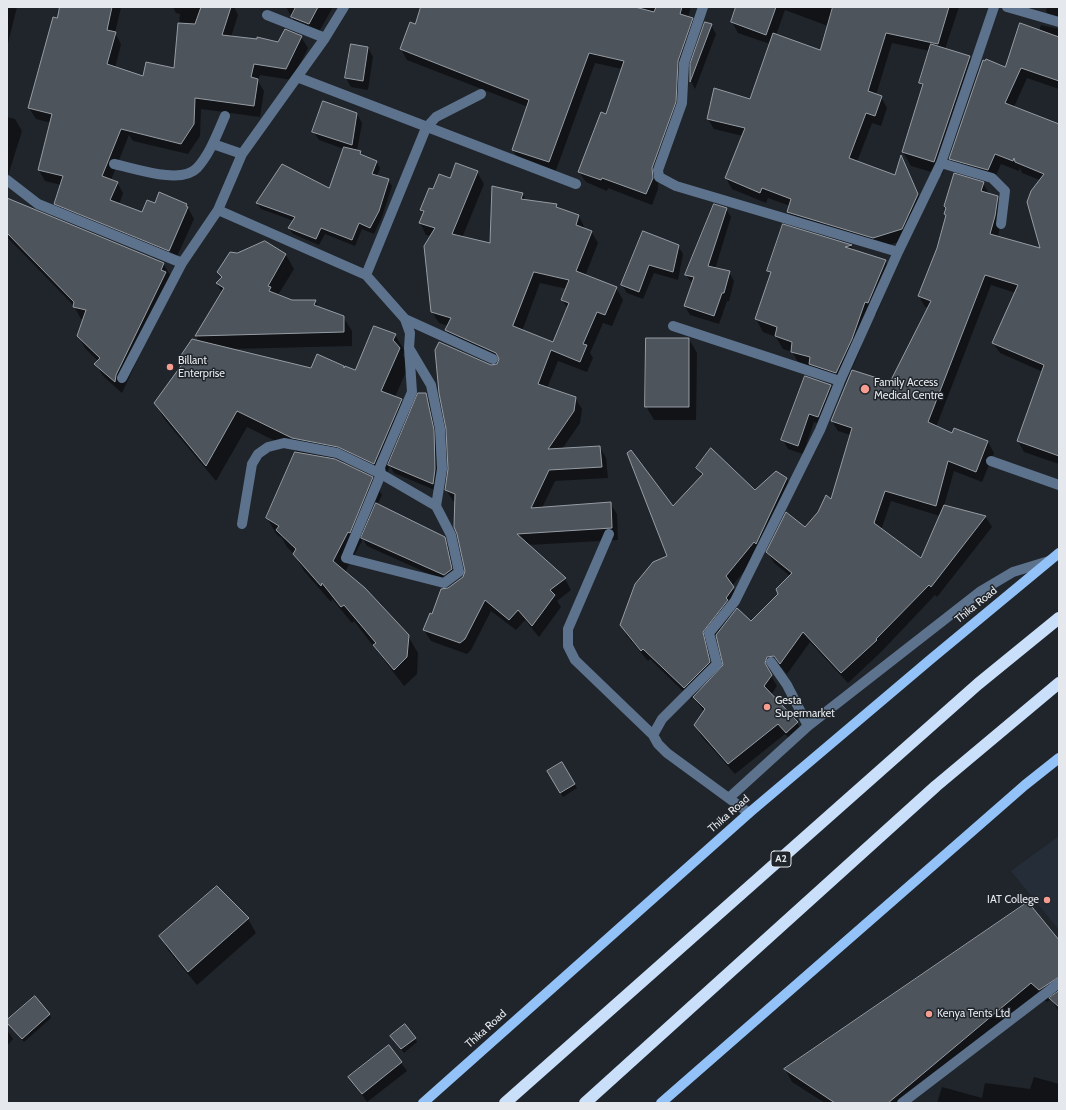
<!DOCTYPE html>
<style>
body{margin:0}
#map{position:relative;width:1066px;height:1110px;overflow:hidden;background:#20252b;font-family:Cabin,sans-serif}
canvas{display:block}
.frame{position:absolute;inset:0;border:8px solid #e5e9ed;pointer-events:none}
</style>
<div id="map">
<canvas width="1066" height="1110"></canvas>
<div class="frame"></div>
</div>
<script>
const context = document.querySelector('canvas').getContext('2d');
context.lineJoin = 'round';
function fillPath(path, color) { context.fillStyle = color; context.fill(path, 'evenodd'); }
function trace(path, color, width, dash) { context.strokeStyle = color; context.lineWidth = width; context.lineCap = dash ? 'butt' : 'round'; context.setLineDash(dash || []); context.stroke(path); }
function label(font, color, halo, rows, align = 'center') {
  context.font = font + ' Cabin,sans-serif'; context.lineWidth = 3; context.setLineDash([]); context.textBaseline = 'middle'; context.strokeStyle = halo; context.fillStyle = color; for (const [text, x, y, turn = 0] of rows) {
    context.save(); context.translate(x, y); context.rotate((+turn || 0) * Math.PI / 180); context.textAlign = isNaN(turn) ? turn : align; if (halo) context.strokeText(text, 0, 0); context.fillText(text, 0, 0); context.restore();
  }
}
fillPath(new Path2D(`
 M1059,836V930L1011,871Z`), '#242d38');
fillPath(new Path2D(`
 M7,7H17L8,43H7Z
 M61,7H121L115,33L121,44L115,68L126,80L175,69L180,14L176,13L173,7H234L238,15L231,37L279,43L301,37L308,48L292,80L260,75L258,81L264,91L260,117L201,109L200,136L188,154L133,141L129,135L111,180L117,182L123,193L119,205L143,214L156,205L186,204L194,219L175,261L61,214L55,203L61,185L45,181L39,170L51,123L36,119L29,108ZM185,211H187L168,256L166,255Z
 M286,7H333L316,37L299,30Z
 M422,7H691L688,17L692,18L698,29L684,73L681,113L658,179V189L652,205L608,188L607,191L586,182L579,172L606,115L622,69L595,63L555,173L519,160L513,150L528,107L407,60L401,49L415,25Z
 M737,7H959L945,49L970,57L978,71L942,175L911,166L903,152L923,88L920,83L930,51L892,43L876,95L881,97L887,108L881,126L872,123L857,162L896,176L901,157L924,205L908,239L880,248L794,223L788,212L790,206L768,198L766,203L732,189L726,178L743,136L714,129L708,119L750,100L770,44L738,33L732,22ZM785,10L828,26L821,51L776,35Z
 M1047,7H1059V24L1052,22L1046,11Z
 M711,25L716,34L695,89L691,81V64Z
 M1041,25L1059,29V89L1027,78L1014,107L1059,125V464L1024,452L1018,441L1043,372L1000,353L993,343L1016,293L991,285L936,427L953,434L988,442L994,453L982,482L954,471L944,506L985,516L992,527L937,597L935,595L882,651L848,683L810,642L787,674L781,667H773L770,674L777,686L771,695L797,723L804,733L793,743L785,734L735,774L701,736L695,725L704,712L693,696L691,699L650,659L648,661L627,636L621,624L668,556L673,508L702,477L697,468L755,492L776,472L787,479L793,490L760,552L732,586L740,599L732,609L733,612L729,617L751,622L779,594L790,576L774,563L768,552L805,528L832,501L851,435L838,431L832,421L891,384L928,308L925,307L919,296L938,249L947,216L945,206L983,183L989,194L997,197L1003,207L998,237L1041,249L1040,180L1022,173L1020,168L1019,171L1001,164L994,180L957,169L950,159L1005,69L1039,31ZM891,501L940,516L921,560L881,530ZM717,633L724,666L716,675L708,644Z
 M368,48L373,57L368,90L351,87L346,78Z
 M357,114L362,123L357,151L360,152L363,156L376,161L380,168L377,176L388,180L392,186L382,217L374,234L362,229L355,246L325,234L319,245L293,234L289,228L294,221L261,209L257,203L329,189L344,149L319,140L313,131Z
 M7,117L15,119L22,131L7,179Z
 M477,172L484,184L462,238L491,244L522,193L526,201L556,205L558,209L579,216L585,229L591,231L598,243L585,276L616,288L623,300L612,326L603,323L590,353L593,358L587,372L558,361L547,388L575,398L582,409L580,423L562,449L600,447L606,458L608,478L555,481L542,508L610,503L617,514L618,540L528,545L565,579L571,590L557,601L561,607L539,637L525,620L516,630L491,611L471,650L467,654L431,641L424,630L448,589L464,578L466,571L456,503L453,501L446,490L491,366L498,365L499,362L453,341L446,330L448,326L439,323L432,312L431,236L426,235L420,223L424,214L421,210L450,179ZM540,283L567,289L562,300L568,309L554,343L522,331Z
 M7,200L163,263L170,275L172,285L122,393L103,376L96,364L98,361L85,348L78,336L84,320L81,319L74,306L7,237Z
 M726,209L731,217L715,269L729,272L734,281L729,301H727L719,324L690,315L685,306L693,284L686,275Z
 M783,226L851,246L854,251L885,261L893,274L876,315L872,314L859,353L844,386L818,377L800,365L792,352L783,349L776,337L763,332L756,319L771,275L769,271Z
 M644,232L678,246L683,254L678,280L654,273L643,299L627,293L622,285Z
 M265,242L286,255L294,269L278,295L292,301H315L319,308L343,317L352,331V346L230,349L311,369L343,366L345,369L356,372L395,335L405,351L403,355L409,365L395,397L401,400L410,415L425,394L430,402L438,439L437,491L394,473L390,466L384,480L349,463L339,461L372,478L382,495L377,505L444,538L449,547L456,578L449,583L367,546L363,539L345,572L408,636L418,653L417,674L404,686L354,621L352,623L332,599L331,602L304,571L294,554L287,547L282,538L277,535L267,518L296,451L247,427L216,481L165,420L155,403L199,342L196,336L222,292L217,284L222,278L218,272L237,254Z
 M689,339L697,353L696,420H654L646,406Z
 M805,377L831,386L836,395L823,425L814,422L803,454L788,449L783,440Z
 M562,763L577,788L563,797L548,771Z
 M217,887L248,919L256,933L197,985L168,950L160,936Z
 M1059,942V1012L1051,999L1047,1002L1039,995L910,1103H825L792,1082L785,1069Z
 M49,1014L51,1018L24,1042L7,1023Z
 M7,1030L13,1039L7,1046Z
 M391,1036L415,1038L417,1042L404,1053Z
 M389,1047L407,1071L367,1102L350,1077Z
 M1034,1077L1059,1084V1103H937L942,1087L982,1098L985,1083L1030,1089Z`), '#0007');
const building = new Path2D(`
 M60,7H112L107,30L116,32L107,64L143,76L146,62L174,68L178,23L195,24L201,7H231L222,35L257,39V37L278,42L285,29L302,36L286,69L254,64L251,77L258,79L254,106L195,98L194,124L181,144L121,129L102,176L118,182L110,200L142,212L147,200L155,203L159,192L187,204L186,206L188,207L169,251L54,204L63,176L38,170L52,114L28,108L53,17L57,18Z
 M296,7H318L309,24L291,17Z
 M421,7H635L654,12L656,7H682L680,14L693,18L678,61L676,102L652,168L653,178L646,194L602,178L601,180L578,172L601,112L606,114L624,61L589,53L549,162L512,150L529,100L400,49L410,22L415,24Z
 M736,7H776L766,35L731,22Z
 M833,7H949L938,44L886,33L868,91L882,96L875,116L866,113L849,158L895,175L901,155L918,194L902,229L873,238L787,212L791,199L762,188L760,193L725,178L745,128L707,119L714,88L750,99L773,33L820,50Z
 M705,22L712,24L690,82V64Z
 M1020,23L1059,37V81L1021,68L1005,103L1059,124V456L1017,441L1044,365L992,343L1018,285L985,275L928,422L952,433L954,428L988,441L976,472L948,461L936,506L885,491L874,523L921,558L944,505L986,516L931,587L929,585L876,639L877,640L841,673L803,632L780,664L774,656L767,657L765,663L772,675L764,686L798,722L786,733L778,724L728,764L694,725L705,709L693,697L723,665L716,635L737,608L751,621L778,594L776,589L792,573L766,552L786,512L805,527L818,512L826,495L831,499L852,428L831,421L852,370L890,382L931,301L918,296L937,248L946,215L944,214L946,208L944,206L954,173L984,182L981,191L998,196L995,216L990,234L1040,248L1027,202L1031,191L1044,174L1015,162L1014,158L1013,161L995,154L988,170L949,159L983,60L985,61L986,59L1005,67Z
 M351,44L368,47L363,81L345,78Z
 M931,44L970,56L934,162L902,152L923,84L919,83Z
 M323,101L357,113L352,145L312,132Z
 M344,147L361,151L360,154L377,161L372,174L389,179L379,211L370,228L359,223L352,240L321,228L316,239L288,228L295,217L256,203L282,164L329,188Z
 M456,163L478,171L452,234L490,243L492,186L523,193L521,199L557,204L556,207L579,215L576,225L592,231L576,271L617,287L605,315L597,312L583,344L587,345L580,362L551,350L538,384L576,397L574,411L548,449L600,446L602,467L549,470L531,508L611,502L612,528L517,534L566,578L550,590L555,595L532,626L518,610L509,620L485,600L465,639L460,643L423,630L430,613L432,614L441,589L448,588L463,577L465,571L457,534L454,527L455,494L445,490L448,469L446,429L439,393L435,350L439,342L491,365L497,364L499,359L496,353L445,330L451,318L431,312L424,246L435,228L419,223L424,211L420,210L429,188L433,189L439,174L450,178ZM534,272L569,280L561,300L569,303L553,342L513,326Z
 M7,198L164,263L161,270L166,272L116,375L115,382L94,364L100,358L77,336L86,310L73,307L74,302L7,233Z
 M714,204L727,208L708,266L730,271L724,293H722L714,316L684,306L694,277L685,275Z
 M783,224L852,245L845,247L886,260L868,303L865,302L852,339L836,373L809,364L810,357L791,352L792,342L775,336L777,327L755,319L771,272L767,271Z
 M643,231L679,245L673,272L649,265L639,292L621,285Z
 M265,241L286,254L268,286L271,287L269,291L292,300H316L314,305L344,316V332L195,336L224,288L216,283L222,277L217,272L230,252L237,253Z
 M374,326L396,334L393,340L400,348L381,391L402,399L374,464L338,447L292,438L237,411L206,466L154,403L183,363L179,358L192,339L311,368L317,354L344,366V368L345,366L355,370Z
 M646,338H689V407H645Z
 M805,376L831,385L818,417L809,414L798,446L781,440Z
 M418,393H426L434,430L435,469L433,484L388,465Z
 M711,448L755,490L776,471L787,478L756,544L754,542L726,576L734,587L726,598L728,600L703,632L710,662L684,688L643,649L641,651L620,625L635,584L653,562L667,556L627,453L631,450L673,506L703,474L696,468Z
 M295,452L335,459L373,477L350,533L348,532L333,561L365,588L409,635L407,657L394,670L373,645L376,643L344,605L341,607L322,583L321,586L293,554L296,549L276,530L279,526L266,518Z
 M376,503L445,537L452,569L444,575L361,538Z
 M562,762L575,784L560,793L547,771Z
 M217,886L249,918L188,972L159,936Z
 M1028,902L1059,940V977L1039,990L1031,983L888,1103H835L784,1069Z
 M1059,991V1007L1049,998Z
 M35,996L50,1014L22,1039L7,1023V1020Z
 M405,1024L416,1038L401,1049L390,1036Z
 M389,1045L402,1062L362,1094L348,1077Z`);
fillPath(building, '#4e545b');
trace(building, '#969ca4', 1);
trace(new Path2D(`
 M703,7L684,63L682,103L658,170L659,177L676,186L898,252
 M1007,7L1059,22
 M267,15L325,38
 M297,77L576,184
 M213,144L242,154
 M941,163L992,178L1005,191L1001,224
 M114,164C134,168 181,185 197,168C210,154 217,134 225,116
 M7,180L38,204L182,263
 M218,210L366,275L405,319L410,333L409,348L431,385L440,429L442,469L436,506L451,535L459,572L444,583L346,558L381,474L380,467L412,392L409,348
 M366,275L426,128L436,117L481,94
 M405,319L493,359
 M673,326L840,381
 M122,378L182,263L218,210L242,154L325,38L344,7
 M991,461L1059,485
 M242,524L252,464L258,454L268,447L284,443L337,453L381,474L436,506
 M609,534L568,629V646L575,660L653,735
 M808,726L981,591L1013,572L1049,561
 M730,797L808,726L787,685L771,662
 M749,813L667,753L658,744L653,735L662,719L717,664L709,633L735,601L820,430L840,381L898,252L941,163L994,7
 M902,1103L1059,983`), '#5d738d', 10);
trace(new Path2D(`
 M423,1103L749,813L931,659L1059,553
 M661,1103L1025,785L1059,758`), '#93c2f8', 10);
trace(new Path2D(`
 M505,1103L978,684L1059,618
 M585,1103L936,786L1059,683`), '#c9dffa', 12);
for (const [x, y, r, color] of [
 [170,367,4,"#f59d90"],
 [865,389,5,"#f59d90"],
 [767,707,4,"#f59d90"],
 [1047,900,4,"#f59d90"],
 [929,1014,4,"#f59d90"]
]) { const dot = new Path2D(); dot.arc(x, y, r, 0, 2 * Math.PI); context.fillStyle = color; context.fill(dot); trace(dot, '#20252b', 1.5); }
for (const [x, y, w] of [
 [781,859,20]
]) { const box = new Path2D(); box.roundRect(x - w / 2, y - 8, w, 16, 3); context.fillStyle = '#20252b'; context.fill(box); trace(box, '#e5e9ed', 1); }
label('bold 10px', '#e5e9ed', null, [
 ["A2",781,859]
]);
label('11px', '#e5e9ed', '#20252b', [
 ["Billant",178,361],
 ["Enterprise",178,374],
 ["Family Access",874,383],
 ["Medical Centre",874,396],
 ["Gesta",775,701],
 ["Supermarket",775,714],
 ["IAT College",1039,900,"right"],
 ["Kenya Tents Ltd",937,1014]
], 'left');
label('11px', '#e5e9ed', '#20252b', [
 ["Thika Road",976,605,-39],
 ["Thika Road",729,814,-41],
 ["Thika Road",486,1029,-42]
]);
</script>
